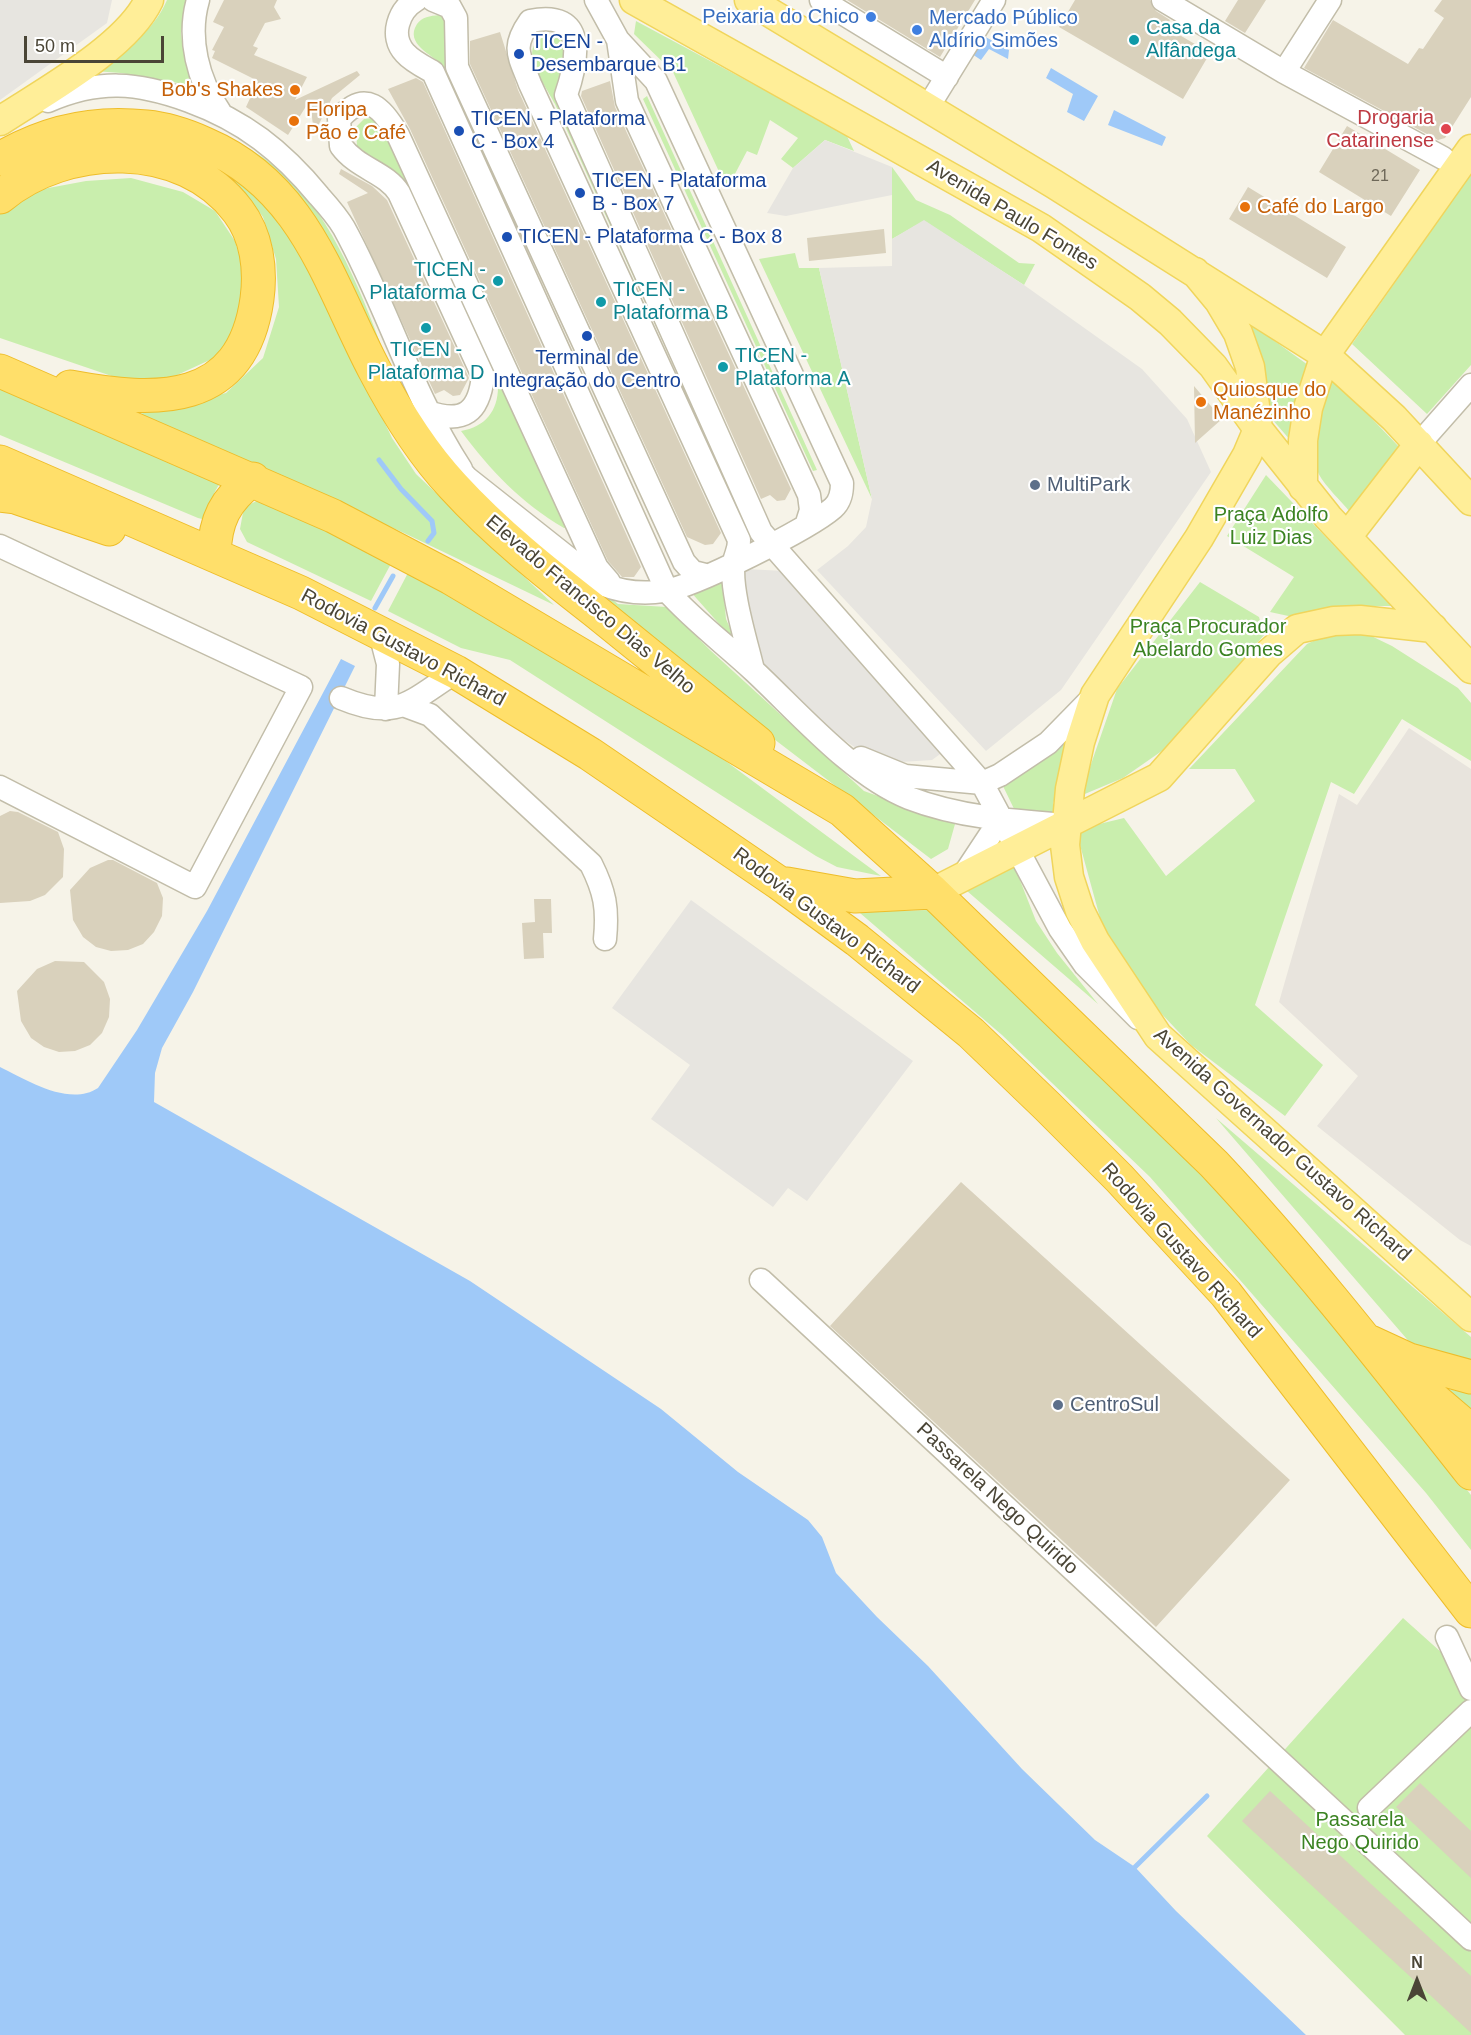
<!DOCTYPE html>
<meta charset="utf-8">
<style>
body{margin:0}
#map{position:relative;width:1471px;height:2035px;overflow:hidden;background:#f6f3e8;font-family:Arial,sans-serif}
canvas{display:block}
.north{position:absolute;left:1387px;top:1951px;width:60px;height:60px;-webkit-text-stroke:4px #fff;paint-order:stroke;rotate:0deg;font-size:16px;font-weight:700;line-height:24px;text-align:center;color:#4a4536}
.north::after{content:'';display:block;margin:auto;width:21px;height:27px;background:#4a4536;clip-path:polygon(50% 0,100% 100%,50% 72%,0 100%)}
.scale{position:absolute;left:24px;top:36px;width:140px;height:27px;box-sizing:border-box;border:3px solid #4a4536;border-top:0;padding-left:8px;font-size:18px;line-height:21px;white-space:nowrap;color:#4a4536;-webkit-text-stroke:4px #fff;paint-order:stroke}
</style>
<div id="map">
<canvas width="1471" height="2035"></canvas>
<div class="north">N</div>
<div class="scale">50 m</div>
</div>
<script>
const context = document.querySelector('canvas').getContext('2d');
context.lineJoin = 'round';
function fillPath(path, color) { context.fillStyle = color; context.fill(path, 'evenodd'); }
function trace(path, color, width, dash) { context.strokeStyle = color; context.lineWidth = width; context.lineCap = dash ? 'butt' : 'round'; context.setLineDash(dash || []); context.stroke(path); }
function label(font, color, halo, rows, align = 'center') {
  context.font = font + ' Arial,sans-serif'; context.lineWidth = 4.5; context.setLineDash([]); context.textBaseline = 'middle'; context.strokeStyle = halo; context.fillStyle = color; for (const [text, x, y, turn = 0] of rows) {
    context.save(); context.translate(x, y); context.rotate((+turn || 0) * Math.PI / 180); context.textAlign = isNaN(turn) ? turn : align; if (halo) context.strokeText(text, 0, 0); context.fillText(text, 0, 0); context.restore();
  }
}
fillPath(new Path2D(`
 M1409,728L1471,769V1246L1460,1240L1317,1126L1358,1076L1279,1002L1339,794L1357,805Z`), '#e8e4dd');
fillPath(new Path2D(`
 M167,0H186L181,33L183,49L195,86L121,73L94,71C123,52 153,33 167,0Z
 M439,15L445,18L669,542L663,545L450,78C447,74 445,69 442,65C433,55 404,44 417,24C422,17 430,16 439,15Z
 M636,21L846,134L854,151L825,140L793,168L781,159L798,138L770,120L757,155L747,151L727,189L673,72L634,34Z
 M551,35L565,42L568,69L738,507L555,104C546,85 511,43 551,35Z
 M647,96L817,470L813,471L643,99Z
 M372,118L379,119L569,527L564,528C521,503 490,470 461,431C485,427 498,411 498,387L403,182L357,147L356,127L364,119Z
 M212,129C239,141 271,160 293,182C339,228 371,317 393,378L322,233L293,187Z
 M203,159L238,176L265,202L308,262L392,438L416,474L554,605L404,533L139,414L226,393L263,358L279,307L276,259L263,217L238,185Z
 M892,167L916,200L950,215L1019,263L1035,264L1024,285L924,221L892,239Z
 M1471,174V365L1427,414L1352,344Z
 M131,178L183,192L215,211L235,241L244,269L245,301L233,335L214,358L175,376L135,384L0,338V197L86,181Z
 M795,253L799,268H819L872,499L759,259Z
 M1251,324L1308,365L1291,441L1271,418L1262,358Z
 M1332,377L1402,450L1350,512C1342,502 1322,483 1318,472C1308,445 1323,403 1332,377Z
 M0,385L221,482C211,494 211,509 202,519L198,518L0,435Z
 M1266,475L1392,606H1332L1293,617L1270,612L1294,577L1227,536Z
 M261,499L393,560L371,601L247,542L240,529L244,507Z
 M552,552L618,604L667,607L710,650L864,791L955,824L948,849L931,859L651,645Z
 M410,569L704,745L881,876L837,867L816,856L510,660L461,648L388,611Z
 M722,576L726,619L737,644L689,590Z
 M1200,582L1259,617L1264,635L1169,746L1123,778L1080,796L1117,689Z
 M1336,630L1363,632L1392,646L1458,688L1471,703V761L1402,719L1354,794L1331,782L1255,1005L1323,1065L1285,1116L1191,1045L1141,992L1102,925L1077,834L1095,825L1124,818L1166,876L1255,801L1235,769H1189L1307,644Z
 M1070,740L1053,804L1054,813L1017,815L1002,784Z
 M1014,865L1036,921L1057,953L1098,1004L967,891Z
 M853,907L891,911L928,910L1066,1033L1203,1173L1333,1319L1471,1495V1550L1426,1493L1150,1177L1002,1035Z
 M1216,1118L1471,1337V1367L1412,1345Z
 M1448,1389L1471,1393V1411Z
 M1403,1618L1471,1679V2035H1405L1207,1836Z`), '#c9eead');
fillPath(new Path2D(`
 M0,0H112L107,23L0,100Z
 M825,140L892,167V195L786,216L767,213L793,168Z
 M924,220L1024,285L1142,369L1187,419L1211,472L1061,690L986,751L817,570L848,546L866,527L872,499L819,268L892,266V239Z
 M746,569L784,571L947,749L932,760L901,762L859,750L823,726L763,665L740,575Z
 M691,900L913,1061L807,1201L788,1188L773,1207L651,1119L690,1065L612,1008Z`), '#e7e5e0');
fillPath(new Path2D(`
 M982,35L1009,50L1008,59L989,49L981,60L972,54Z
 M1051,68L1098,96L1084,121L1067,112L1073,94L1046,78Z
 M1114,110L1166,137L1162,146L1108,125Z
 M341,659L355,666L193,992L162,1048L155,1073L154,1102L470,1281L661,1409L738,1472L808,1520L822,1537L836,1573L877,1617L928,1666L1022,1769L1095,1840L1135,1867L1176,1911L1306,2035H0V1067C27,1080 69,1107 98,1088L137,1030L207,911Z`), '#9fc9f8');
trace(new Path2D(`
 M379,460L401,489L432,521L434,533L428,541
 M375,608L393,576
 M1135,1867L1207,1796`), '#9fc9f8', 5);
fillPath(new Path2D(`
 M224,0H277L274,7L281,19L265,23L253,46L258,48L254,55L307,77L295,100L357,71L360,75L332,98L314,134L310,100L288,135L246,107L258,81L212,58L215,51L212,50L224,27L213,22Z
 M847,0H975L940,57Z
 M1075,0H1150L1156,11L1170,20L1166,27L1210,53L1183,99L1059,27Z
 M1238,0H1266L1245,33L1225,21Z
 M1442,0H1471V97L1445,138L1438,140L1304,68L1333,20L1408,64L1419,48L1423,49L1444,18L1434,11Z
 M500,32L518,90L721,533L713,544L705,545L687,537L470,64V41Z
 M416,78L423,82L641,567L634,577H622L608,561L410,129L388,89Z
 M610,81L615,107L791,489L785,500L777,501L770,495L761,499L581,96L582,91Z
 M1347,126L1420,170L1391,216L1319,172Z
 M341,169L372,186L387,200L469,378L460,395L453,396L444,390L435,394L347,202L368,193L339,174Z
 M1248,187L1346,247L1327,278L1229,219Z
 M884,229L886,253L809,261L807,238Z
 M1194,386L1222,419L1195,443Z
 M10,811L18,812L58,832L64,849L63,877L45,895L30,901L0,903V816Z
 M108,860H113L157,883L163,898L162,916L154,932L143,944L128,950L111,951L96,947L83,937L73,920L70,890L90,868Z
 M534,899H551L552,933H543L544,958L524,959L522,923L535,922Z
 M55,961L84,962L104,982L110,999L109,1017L102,1033L90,1045L75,1051L59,1052L44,1047L31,1038L21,1021L17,991L37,969Z
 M961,1182L1290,1480L1156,1627L830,1326Z
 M1420,1783L1471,1831V1878L1396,1807Z
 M1270,1791L1471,1976V2033L1242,1821Z`), '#d9d1bc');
const minor = new Path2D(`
 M198,0C187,38 198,81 220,112
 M416,0C399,10 389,36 405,53C412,61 424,67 433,72L667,591C694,621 725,644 754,671C798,712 853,776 909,798C958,817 1013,821 1065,825
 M433,0L450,7L456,18L457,67L684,562L693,572L705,575
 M821,0L947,77
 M1163,0L1284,72L1443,158
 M618,40L627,101L809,495L811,510L806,526
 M1284,72L1330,0
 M48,101C99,79 137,82 189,101C244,121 282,151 319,196C328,206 337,216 344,228C387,306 412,394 461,469
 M928,107L994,0
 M428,412C464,424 479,412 483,376L399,193C386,172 358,169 341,146L339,119C366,88 383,109 398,135L597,568L609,582
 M1419,444L1471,385
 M451,460L467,478L601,584C622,592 641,595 664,591C694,587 810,528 833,508C841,501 842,492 842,483L656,81L618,40L596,0
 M0,546L301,687L195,887L0,787
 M380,633L388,664L386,709
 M753,670C747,644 729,587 734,562C736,553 739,550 739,540L530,84C519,55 511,48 530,21C588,9 578,60 566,95L761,532L982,783L1060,929L1085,965L1138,1018
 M341,698C398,722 410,701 456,672
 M403,705L430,715L591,864C605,892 608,908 605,939
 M861,758L905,776L982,783L1000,775L1048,743L1094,696
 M961,879L1000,820
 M761,1280L1471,1939
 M1447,1637L1471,1689
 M1369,1808L1471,1711`);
const major = new Path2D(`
 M634,0L1041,228L1140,297L1170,322L1213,366L1258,429L1328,517L1471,669
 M749,0L1054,184L1325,355L1394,418L1471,501
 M0,121C44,92 127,47 149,0
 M1195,272L1219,301L1238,333L1250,367L1258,429L1247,455L1199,538L1095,695L1080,742L1070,789L1065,845L1069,877L1080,911L1095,941L1158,1036L1471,1317
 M1303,487V440L1308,408L1325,355L1471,149
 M1347,537L1419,444
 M933,892L1159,777L1269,653L1297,629L1334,621L1360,620L1433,628`);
const highway = new Path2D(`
 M0,159C45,132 93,121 146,127C168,129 185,135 205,144C305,187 328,281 374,369C396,411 421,452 453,486C496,533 545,572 595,611C649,655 704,699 758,743
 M0,197C66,142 183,138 238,211C257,236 261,269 257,299C242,407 156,403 70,387
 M0,371L333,516L451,578L842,810L933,892L1214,1164C1306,1262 1388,1368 1471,1473
 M0,462L301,593L456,672L590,754L779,883L857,940L971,1033L1048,1107L1119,1178L1226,1294L1471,1611
 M0,495L15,497L109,529
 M214,555C215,520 225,500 253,479
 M787,884L855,896L933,892
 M1370,1342L1409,1360L1471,1377
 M1423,1390L1471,1431`);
trace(minor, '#c2bda9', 25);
trace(major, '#f0d55c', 31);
trace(highway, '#eebd2a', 35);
trace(minor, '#fff', 22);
trace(major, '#ffee98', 28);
trace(highway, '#ffdf6a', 33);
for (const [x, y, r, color] of [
 [871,17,6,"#3f7fe0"],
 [917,30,6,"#3f7fe0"],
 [1134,40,6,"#0f9aa8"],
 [519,54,6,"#1a4fb4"],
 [295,90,6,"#e8710a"],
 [294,121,6,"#e8710a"],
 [1446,129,6,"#e0444e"],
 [459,131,6,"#1a4fb4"],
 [580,193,6,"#1a4fb4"],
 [1245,207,6,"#e8710a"],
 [507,237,6,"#1a4fb4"],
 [498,281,6,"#0f9aa8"],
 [601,302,6,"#0f9aa8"],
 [426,328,6,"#0f9aa8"],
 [587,336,6,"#1a4fb4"],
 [723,367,6,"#0f9aa8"],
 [1201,402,6,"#e8710a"],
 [1035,485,6,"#5c6f8a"],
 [1058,1405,6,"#5c6f8a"]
]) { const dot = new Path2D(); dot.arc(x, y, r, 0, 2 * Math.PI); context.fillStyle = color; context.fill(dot); trace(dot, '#fff', 2); }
label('16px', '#6e6858', null, [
 ["21",1380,177]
]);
label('20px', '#366cbe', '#fff', [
 ["Peixaria do Chico",859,17],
 ["Mercado Público",929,18,"left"],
 ["Aldírio Simões",929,41,"left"]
], 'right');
label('20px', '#0d838f', '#fff', [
 ["Casa da",1146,28],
 ["Alfândega",1146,51],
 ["TICEN -",486,270,"right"],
 ["Plataforma C",486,293,"right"],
 ["TICEN -",613,290],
 ["Plataforma B",613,313],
 ["TICEN -",426,350,"center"],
 ["Plataforma D",426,373,"center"],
 ["TICEN -",735,356],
 ["Plataforma A",735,379]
], 'left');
label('20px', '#164399', '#fff', [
 ["TICEN -",531,42],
 ["Desembarque B1",531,65],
 ["TICEN - Plataforma",471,119],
 ["C - Box 4",471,142],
 ["TICEN - Plataforma",592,181],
 ["B - Box 7",592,204],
 ["TICEN - Plataforma C - Box 8",519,237],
 ["Terminal de",587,358,"center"],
 ["Integração do Centro",587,381,"center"]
], 'left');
label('20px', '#c56008', '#fff', [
 ["Bob's Shakes",283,90,"right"],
 ["Floripa",306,110],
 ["Pão e Café",306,133],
 ["Café do Largo",1257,207],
 ["Quiosque do",1213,390],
 ["Manézinho",1213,413]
], 'left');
label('20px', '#be3a42', '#fff', [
 ["Drogaria",1434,118],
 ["Catarinense",1434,141]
], 'right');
label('20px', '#4a4536', '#fff', [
 ["Avenida Paulo Fontes",1012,215,31],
 ["Elevado Francisco Dias Velho",590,605,40],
 ["Rodovia Gustavo Richard",403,648,28],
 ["Rodovia Gustavo Richard",826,921,37],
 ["Avenida Governador Gustavo Richard",1282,1145,42],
 ["Rodovia Gustavo Richard",1181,1251,48],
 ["Passarela Nego Quirido",997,1499,43]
]);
label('20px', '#4e5e75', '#fff', [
 ["MultiPark",1047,485],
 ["CentroSul",1070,1405]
], 'left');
label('20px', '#3b8322', '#fff', [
 ["Praça Adolfo",1271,515],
 ["Luiz Dias",1271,538],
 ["Praça Procurador",1208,627],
 ["Abelardo Gomes",1208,650],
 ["Passarela",1360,1820],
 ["Nego Quirido",1360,1843]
]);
</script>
